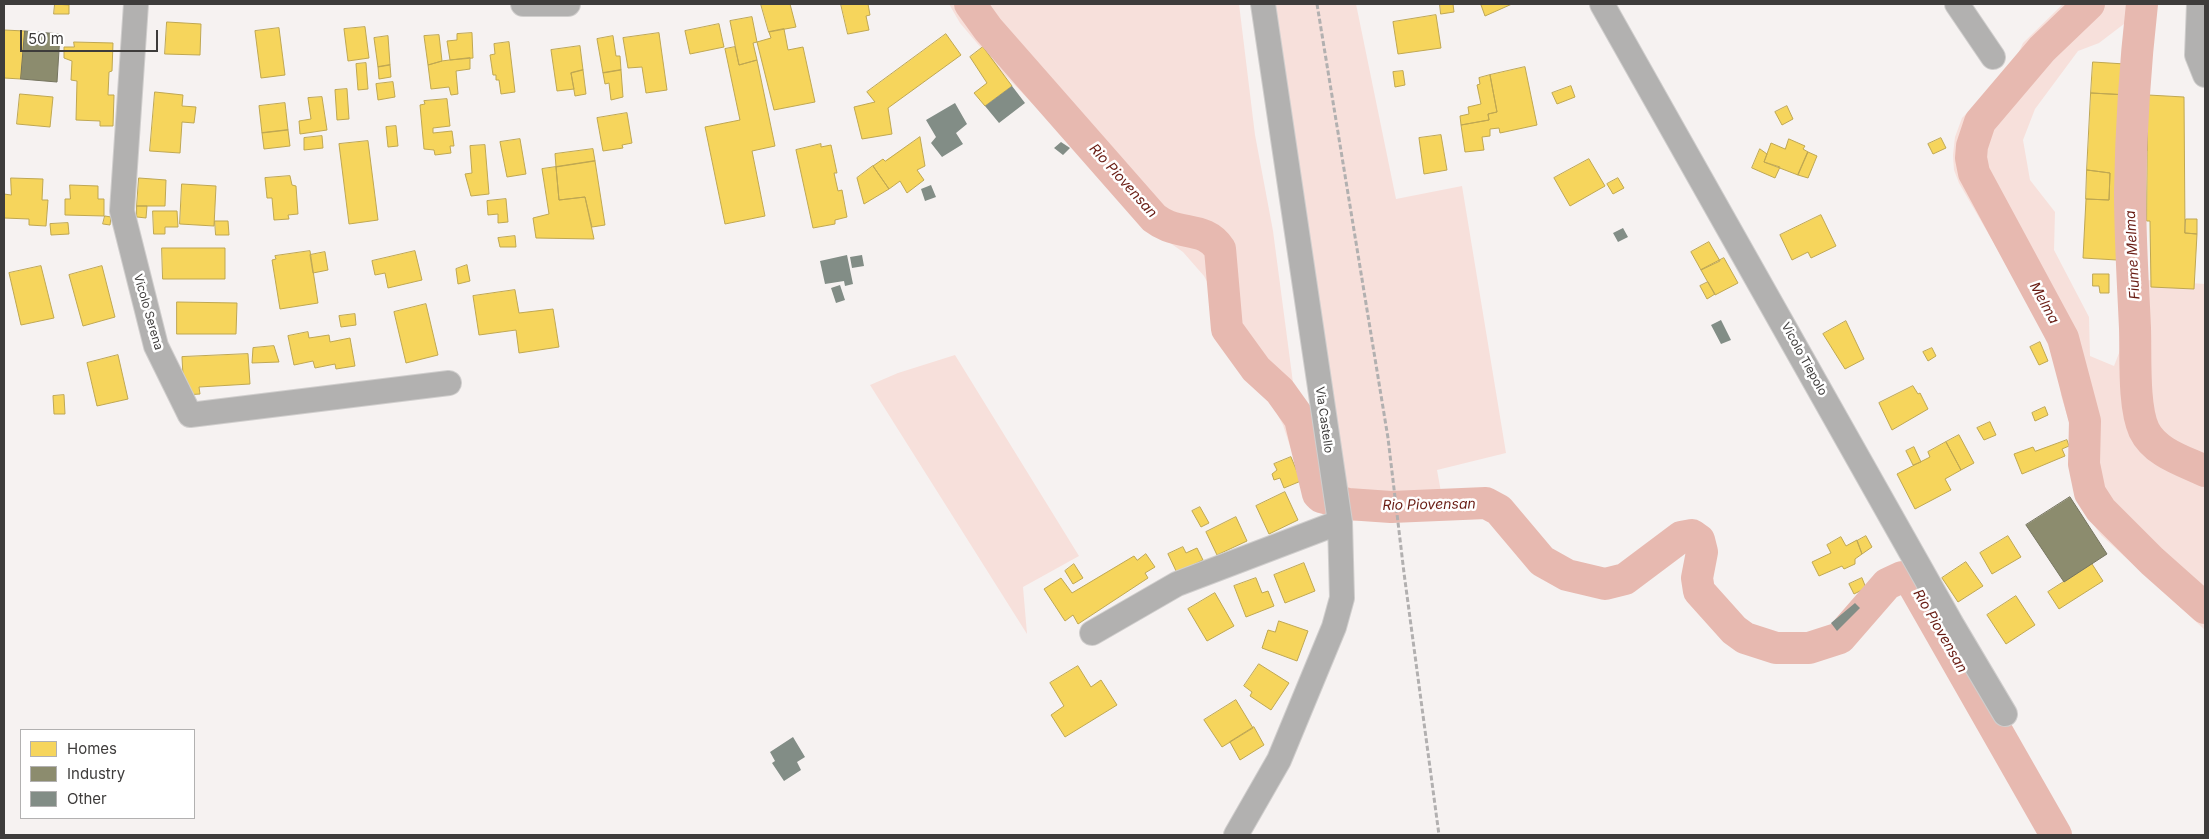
<!DOCTYPE html>
<style>
body{margin:0}
#map{position:relative;width:2209px;height:839px;overflow:hidden;background:#f6f2f1;font-family:Inter,sans-serif}
canvas{display:block}
.frame{position:absolute;inset:0;border:5px solid #3e3c3b;pointer-events:none}
.legend{position:absolute;left:20px;top:729px;width:175px;height:90px;box-sizing:border-box;background:#fff;border:1px solid #b2b1b1;margin:0;padding:6px 9px;list-style:none;font-size:15px;color:#3e3c3b}
.legend li{display:flex;align-items:center;gap:10px;height:25px}
.legend b{width:25px;border:1px solid #b2b1b1}
.scale{position:absolute;left:20px;top:30px;width:138px;height:22px;box-sizing:border-box;border:2px solid #3e3c3b;border-top:0;padding-left:6px;font-size:15px;line-height:18px;white-space:nowrap;color:#3e3c3b;-webkit-text-stroke:4px #fff;paint-order:stroke}
</style>
<div id="map">
<canvas width="2209" height="839"></canvas>
<div class="frame"></div>
<ul class="legend">
<li><b style="height:14px;background:#f6d55c"></b>Homes</li>
<li><b style="height:14px;background:#8c8c6e"></b>Industry</li>
<li><b style="height:14px;background:#828d86"></b>Other</li>
</ul>
<div class="scale">50 m</div>
</div>
<script>
const context = document.querySelector('canvas').getContext('2d');
context.lineJoin = 'round';
function fillPath(path, color) { context.fillStyle = color; context.fill(path, 'evenodd'); }
function trace(path, color, width, dash) { context.strokeStyle = color; context.lineWidth = width; context.lineCap = dash ? 'butt' : 'round'; context.setLineDash(dash || []); context.stroke(path); }
function label(font, color, halo, rows, align = 'center') {
  context.font = font + ' Inter,sans-serif'; context.lineWidth = 5; context.setLineDash([]); context.textBaseline = 'middle'; context.strokeStyle = halo; context.fillStyle = color; for (const [text, x, y, turn = 0] of rows) {
    context.save(); context.translate(x, y); context.rotate((+turn || 0) * Math.PI / 180); context.textAlign = isNaN(turn) ? turn : align; if (halo) context.strokeText(text, 0, 0); context.fillText(text, 0, 0); context.restore();
  }
}
fillPath(new Path2D(`
 M949,4H1239L1255,135L1273,231L1309,504L1283,425L1204,276L1183,252L1163,238L998,68L960,23Z
 M1267,4H1356L1396,199L1462,186L1506,453L1437,470L1445,514L1338,522Z
 M2063,4H2147L2141,11L2099,43L2078,51L2035,109L2023,140L2030,180L2055,212L2054,250L2089,317L2090,356L2114,366L2126,335L2150,312L2147,280L2205,284V630L2101,535L2082,509L2073,483L2070,425L2061,395L2058,374L2049,347L2032,309L1959,183L1954,170L1953,155L1955,137L1962,118L2011,69L2023,43Z
 M955,355L1079,556L1023,587L1027,634L870,385L898,373Z`), '#f7e0db');
const homes = new Path2D(`
 M55,4L69,5V14H54Z
 M761,4H790L796,27L769,32Z
 M841,4H868L870,15L866,16L869,30L848,34Z
 M1440,4H1453L1454,12L1441,14Z
 M1485,4H1512L1485,16L1481,5Z
 M1436,15L1441,48L1398,54L1393,22Z
 M752,17L757,42L753,43L757,60L739,65L730,21Z
 M167,22L201,24L200,55L165,54Z
 M719,24L724,47L690,54L685,31Z
 M365,27L369,58L348,61L344,29Z
 M279,28L285,75L261,78L255,31Z
 M784,29L788,50L803,47L815,102L774,110L757,42L771,38L769,32Z
 M4,30L25,31L21,79L4,78Z
 M472,33L473,58L450,60L447,41L457,40V34Z
 M659,33L667,90L646,93L642,67L628,68L623,38Z
 M946,34L961,55L888,108L892,134L862,139L854,107L875,102L867,92Z
 M439,35L442,61L428,65L424,36Z
 M388,36L390,65L378,67L374,38Z
 M613,36L616,56H620L621,70L603,73L597,39Z
 M74,42L113,43L112,71L109,72L108,95H114L113,126H100V121L76,120L77,81L71,80L72,61L64,58V47H74Z
 M509,42L515,92L501,94L499,80H496V75H493L490,55L495,54L494,44Z
 M580,46L583,70L571,73L574,89L557,91L551,50Z
 M735,47L739,65L757,60L775,146L752,151L765,216L725,224L705,127L740,120L725,49Z
 M983,47L1012,86L985,106L974,93L987,83L970,57Z
 M470,58V69L456,71L458,94L451,95L449,87L431,89L428,65L442,61Z
 M2093,62L2125,64L2128,95L2091,93Z
 M366,63L368,89L358,90L356,64Z
 M390,65L391,77L379,79L378,67Z
 M1525,67L1537,125L1500,133L1499,128L1490,129V136L1482,137L1484,150L1465,152L1461,125L1489,120L1488,114L1497,112L1490,75Z
 M583,70L586,94L575,96L571,73Z
 M621,70L623,97L611,100L609,83L605,84L603,73Z
 M1403,71L1405,85L1395,87L1393,72Z
 M1490,75L1497,112L1488,114L1489,120L1461,125L1460,116L1469,114L1468,107L1481,104L1477,85L1480,84L1479,78Z
 M393,82L395,97L378,100L376,84Z
 M1571,86L1575,97L1557,104L1552,93Z
 M347,89L349,119L337,120L335,90Z
 M155,92L183,95L182,106L196,107L194,123L182,122L180,153L150,151Z
 M2091,93L2128,95L2127,111L2147,112V151L2123,150L2117,260L2083,258L2086,199L2109,200L2110,173L2087,170Z
 M20,94L53,97L50,127L17,124Z
 M2148,95L2184,97L2185,233L2197,234L2194,289L2151,287L2150,221H2147Z
 M322,97L327,130L300,134L299,121L311,119L308,98Z
 M447,99L450,126L433,128V133L452,131L454,146H450L451,153L435,155L434,150L424,149L420,105L425,104L424,101Z
 M285,103L288,130L262,133L259,106Z
 M1787,106L1793,119L1782,125L1775,112Z
 M627,113L632,143L622,145L623,148L603,151L597,118Z
 M396,126L398,146L388,147L386,127Z
 M288,130L290,146L264,149L262,133Z
 M1441,135L1447,170L1424,174L1419,138Z
 M322,136L323,148L304,150V138Z
 M920,137L925,166L917,170L924,180L907,193L900,181L889,189L873,166L883,159L885,161Z
 M1941,138L1946,148L1933,154L1928,144Z
 M520,139L526,174L507,177L500,142Z
 M1789,139L1805,146L1803,149L1808,152L1798,175L1764,162L1771,143L1785,149Z
 M368,141L378,220L349,224L339,144Z
 M821,144V147L831,145L837,173H834L838,191L842,190L847,217L835,220V224L813,228L796,150Z
 M485,145L489,194L471,196L465,174L472,173L470,146Z
 M593,149L595,161L556,167L555,154Z
 M1760,149L1767,154L1764,162L1780,167L1775,178L1752,168Z
 M1808,152L1817,156L1808,178L1798,175Z
 M1589,159L1605,186L1570,206L1554,178Z
 M595,161L605,225L592,227L585,197L559,200L556,167Z
 M873,166L889,189L864,204L857,178Z
 M556,167L559,200L585,197L594,239L536,238L533,218L549,214L542,169Z
 M2087,170L2110,173L2109,200L2086,199Z
 M290,176L292,185L296,186L298,214L288,215L289,219L274,220L272,198H267L265,178Z
 M11,178L43,179L42,200H48L46,226L29,225V219L4,218V194L11,195Z
 M139,178L166,180L165,206H137Z
 M1618,178L1624,188L1613,194L1607,184Z
 M182,184L216,186L214,226L180,224Z
 M70,185L98,186V199H104V216L65,215V199H70Z
 M506,199L508,222L498,223V214L488,215L487,201Z
 M137,206H147L146,218L137,217Z
 M153,211H177L178,227H165V234H154Z
 M1821,215L1836,246L1811,258L1808,252L1792,260L1780,235Z
 M105,216L111,217L110,225L103,224Z
 M2186,219H2197V234L2185,233Z
 M215,221H228L229,235H216Z
 M68,223L69,234L51,235L50,224Z
 M515,236L516,247H500L498,238Z
 M1709,242L1720,261L1701,270L1691,252Z
 M162,248H225V279H163Z
 M310,251L318,303L280,309L272,260L276,259L275,256Z
 M415,251L422,280L388,288L385,273L375,275L372,261Z
 M325,252L328,270L313,273L310,255Z
 M1724,258L1738,283L1715,295L1701,270Z
 M467,265L470,281L458,284L456,269Z
 M41,266L54,318L21,325L9,273Z
 M102,266L115,317L83,326L69,275Z
 M2093,274H2109V293H2100L2099,286H2093Z
 M1708,282L1715,294L1707,299L1700,286Z
 M515,290L519,313L553,309L559,347L519,353L516,330L479,335L473,296Z
 M177,302L237,303L236,334H177Z
 M426,304L438,355L406,363L394,312Z
 M355,314L356,325L341,327L339,316Z
 M1846,321L1864,359L1845,369L1823,334Z
 M308,332L309,338L329,335L330,342L350,338L355,366L336,369L335,364L315,368L313,361L294,365L288,336Z
 M2040,342L2048,361L2039,365L2030,347Z
 M274,346L279,362L252,363L253,348Z
 M1932,348L1936,356L1928,361L1923,352Z
 M248,354L250,384L199,387L200,394L184,395L182,357Z
 M118,355L128,399L97,406L87,363Z
 M1913,386L1918,394L1920,393L1928,409L1892,430L1879,403Z
 M64,395L65,414H54L53,396Z
 M2045,407L2048,415L2035,421L2032,413Z
 M1990,422L1996,435L1984,440L1977,428Z
 M1959,435L1974,463L1961,470L1946,442Z
 M2067,440L2069,446L2062,449L2065,456L2022,474L2014,454L2033,447L2035,451Z
 M1946,442L1961,470L1945,479L1951,490L1915,509L1897,474L1930,457L1928,452Z
 M1914,447L1921,462L1913,465L1906,451Z
 M1291,457L1301,481L1284,488L1280,478L1274,480L1272,474L1277,470L1274,464Z
 M1285,492L1298,520L1269,534L1256,506Z
 M1200,507L1209,523L1201,527L1192,511Z
 M1236,517L1247,541L1217,555L1206,532Z
 M1866,536L1872,547L1862,554L1857,541Z
 M2008,536L2021,557L1992,574L1980,553Z
 M1841,537L1846,546L1857,540L1862,554L1855,559V564L1844,569L1842,566L1819,576L1812,562L1831,553L1827,545Z
 M1183,547L1186,553L1197,548L1203,560L1177,573L1168,554Z
 M1146,554L1155,567L1145,573L1148,578L1078,624L1073,615L1065,621L1044,589L1061,578L1072,593L1134,556L1137,560Z
 M1966,562L1983,586L1958,602L1942,578Z
 M1304,563L1315,591L1285,603L1274,575Z
 M1074,564L1083,578L1073,584L1065,571Z
 M2092,564L2103,581L2059,609L2048,592Z
 M1256,578L1262,593L1268,591L1274,606L1246,617L1234,586Z
 M1862,578L1866,588L1854,594L1849,584Z
 M1215,593L1234,626L1207,641L1188,609Z
 M2016,596L2035,625L2006,644L1987,615Z
 M1279,621L1308,631L1297,661L1262,648L1268,630L1275,632Z
 M1259,664L1289,683L1271,710L1250,696L1252,692L1244,686Z
 M1078,666L1091,687L1101,680L1117,705L1065,737L1051,715L1064,706L1050,683Z
 M1236,700L1253,728L1222,747L1204,720Z
 M1254,727L1264,745L1240,760L1230,742Z`);
fillPath(homes, '#f6d55c');
trace(homes, '#bfa752', 1);
const industry = new Path2D(`
 M25,31L60,34L57,82L21,79Z
 M2070,497L2107,554L2064,582L2026,525Z`);
fillPath(industry, '#8c8c6e');
trace(industry, '#75745f', 1);
trace(new Path2D(`
 M970,4L988,29L1154,218C1158,221 1163,224 1168,226C1188,234 1207,229 1220,249L1227,329L1256,369L1280,391L1300,419L1318,494L1321,497L1348,504L1391,507L1486,503L1499,510L1542,561L1567,575L1605,584L1625,579L1681,537L1692,535L1699,540L1702,552L1697,578L1699,591L1734,630L1745,638L1776,648H1809L1840,638L1887,584L1902,577L1910,579L2056,835
 M2089,4L2042,49L1980,122L1972,146L1971,158L1974,173L2063,338L2085,421L2084,464L2090,493L2101,510L2152,561L2205,608
 M2142,4C2135,66 2131,130 2130,192C2130,238 2133,283 2135,328C2136,356 2133,406 2144,430C2155,453 2184,461 2205,471`), '#e7b9b0', 32);
fillPath(new Path2D(`
 M1012,86L1025,103L999,123L985,106Z
 M955,103L967,124L956,133L963,144L942,157L931,143L936,137L926,120Z
 M1061,142L1070,148L1063,155L1054,148Z
 M931,185L936,197L925,201L921,189Z
 M1623,228L1628,237L1618,242L1613,233Z
 M847,255L853,284L845,286L844,281L825,284L820,261Z
 M862,255L864,266L852,268L850,257Z
 M840,285L845,300L836,303L831,288Z
 M1721,320L1731,340L1721,344L1711,325Z
 M1855,603L1860,608L1837,631L1831,623Z
 M793,737L805,757L797,762L801,770L784,781L772,763L775,761L770,752Z`), '#828d86');
const minor = new Path2D(`
 M136,4L122,211L156,346L190,415L449,383
 M523,4H568
 M1602,4L1951,623L2005,714
 M1957,4L1993,57
 M2199,4L2197,55L2205,75
 M1092,633L1177,584L1340,522
 M1236,835L1279,760L1334,627L1342,598L1340,522L1263,4`);
trace(minor, '#d0cecd', 26);
trace(new Path2D(`
 M1317,4L1388,438L1404,573L1439,835`), '#b2b0b0', 3, [5, 2.5]);
trace(minor, '#b2b1b0', 24);
label('12px', '#3e3c3b', '#fff', [
 ["Vicolo Serena",148,312,74],
 ["Vicolo Tiepolo",1804,359,61],
 ["Via Castello",1324,420,82]
]);
label('italic 14px', '#691c13', '#fff', [
 ["Rio Piovensan",1123,181,48],
 ["Fiume Melma",2133,255,-93],
 ["Melma",2044,303,61],
 ["Rio Piovensan",1429,505,-1],
 ["Rio Piovensan",1940,631,60]
]);
</script>
